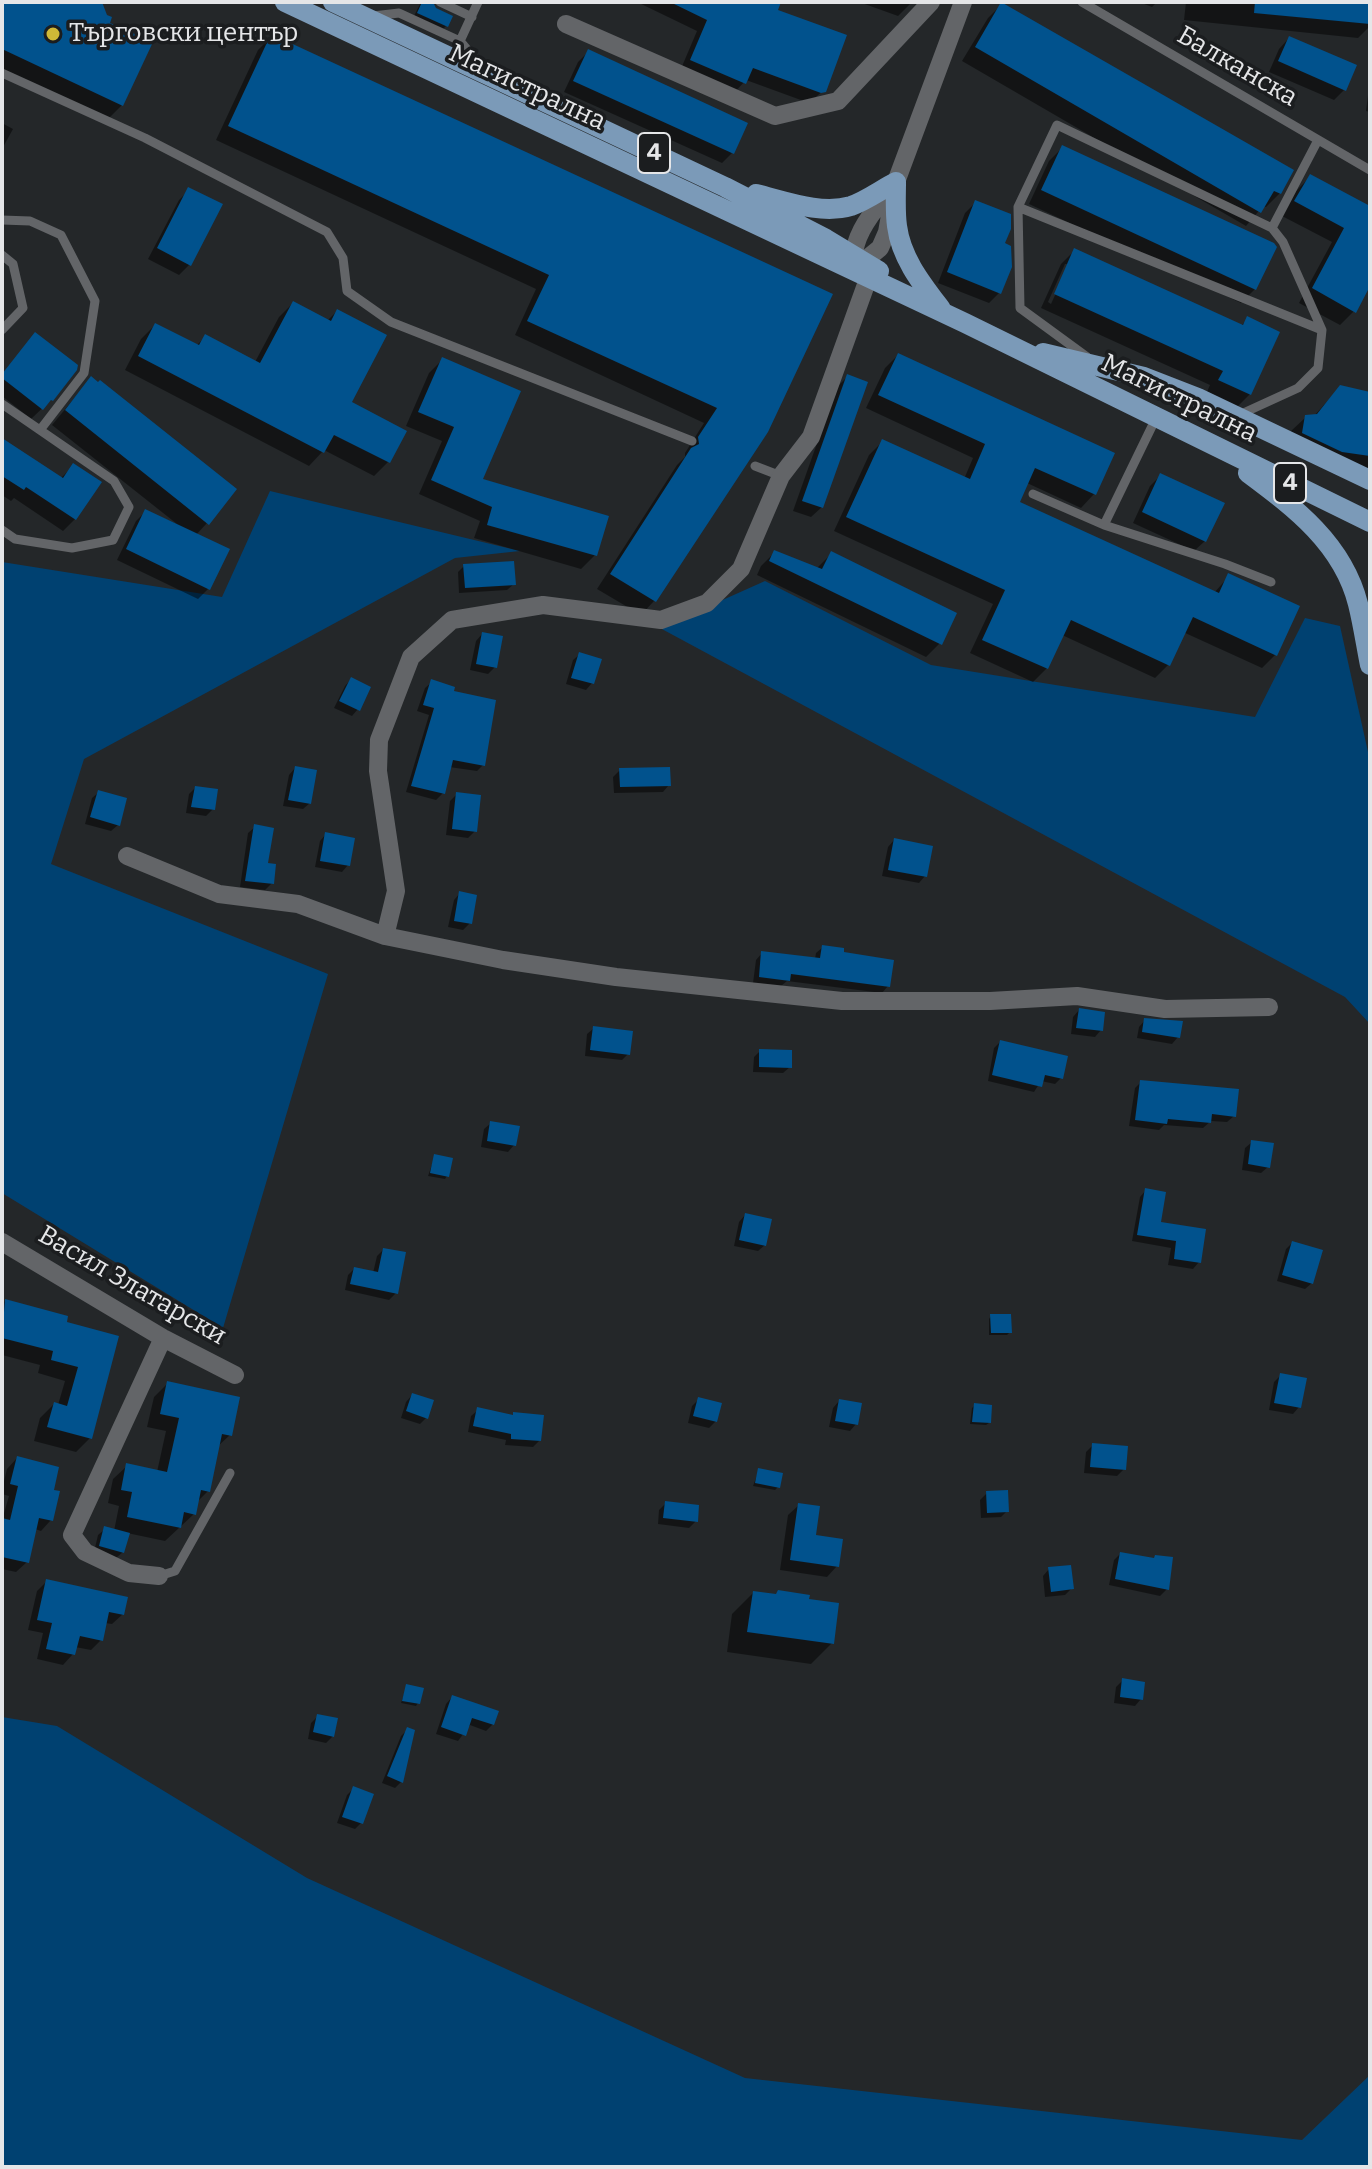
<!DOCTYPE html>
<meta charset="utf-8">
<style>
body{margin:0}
#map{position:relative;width:1372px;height:2169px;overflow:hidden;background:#242729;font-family:Bitter,serif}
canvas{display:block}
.frame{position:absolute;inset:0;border:4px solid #e5e6e8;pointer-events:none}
</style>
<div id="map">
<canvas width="1372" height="2169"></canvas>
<div class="frame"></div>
</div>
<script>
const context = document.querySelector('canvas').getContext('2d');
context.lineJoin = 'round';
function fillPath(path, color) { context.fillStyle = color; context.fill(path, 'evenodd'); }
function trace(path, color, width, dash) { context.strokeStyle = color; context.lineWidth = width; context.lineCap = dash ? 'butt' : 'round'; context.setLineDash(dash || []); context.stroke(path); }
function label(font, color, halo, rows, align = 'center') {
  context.font = font + ' Bitter,serif'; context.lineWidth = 7; context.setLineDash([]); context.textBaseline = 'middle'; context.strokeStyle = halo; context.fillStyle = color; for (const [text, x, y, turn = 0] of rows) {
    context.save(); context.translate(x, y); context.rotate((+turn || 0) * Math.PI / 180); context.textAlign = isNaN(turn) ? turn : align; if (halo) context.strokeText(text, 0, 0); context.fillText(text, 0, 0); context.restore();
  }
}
fillPath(new Path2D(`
 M270,491L520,551L455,558L84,759L51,864L328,974L223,1328L2,1193V562L222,597Z
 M765,581L931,665L1255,717L1305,618L1340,626L1370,761V1024L1345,997L660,628Z
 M2,1717L57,1726L307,1878L745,2078L1302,2140L1370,2075V2167H2Z`), '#004171');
fillPath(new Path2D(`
 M2,2H100L108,24L122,105L108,119L2,69Z
 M421,2H432L446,26L441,31L413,18Z
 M637,2H767L775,11L824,90L809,103L746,80L733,94L680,71L697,31Z
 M859,2H912L898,16Z
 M1139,2H1157L1152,7Z
 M1186,2H1370V26L1358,38L1184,20Z
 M1002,4L1280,193L1266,207L1263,206L1246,226L962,61L988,18Z
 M272,36L830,295L654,601L641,615L597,589L677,465L685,457V453L704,423L515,335L536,289L216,140L258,50Z
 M1289,38L1344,90L1334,100L1269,72L1279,49Z
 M588,52L732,153L722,163L564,92L578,62Z
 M1370,80V112L1366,111Z
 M2,123L13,129L2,149Z
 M1063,147L1255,289L1241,303L1029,204L1049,161Z
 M1310,177L1370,208V282L1354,311L1340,325L1299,303L1332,242L1282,216L1296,191Z
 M189,190L190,264L179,275L148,259L179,200Z
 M975,203L999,293L989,303L938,283L965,213Z
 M1075,250L1241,326L1248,319L1250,394L1236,408L1206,394L1210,385L1041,308L1061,264ZM1065,264H1069L1051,304L1048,302Z
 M293,303L327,321L337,311L349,403L404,432L388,462L374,476L324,450L309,466L125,370L141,339L155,325L196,346L205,337L255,362L279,317Z
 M898,355L1113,454L1094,494L1081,508L1027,483L1017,503L1214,593L1229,576L1298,607L1275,655L1262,668L1183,632L1169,664L1155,678L1062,635L1047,668L1033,682L970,653L993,604L834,531L869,455L883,441L964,479L973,458L866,408L885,368Z
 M443,359L480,480L595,555L581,569L474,538L480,521L419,494L442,441L406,426L429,373Z
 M2,374L51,400L31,419L2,396Z
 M847,377L822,507L811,517L793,511L837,387Z
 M91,378L207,523L196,535L208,589L198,599L117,560L136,521L146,511L177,524L52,425Z
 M1340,387L1370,394V472L1289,447L1291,431L1306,417L1314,416Z
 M2,441L60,479L73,466L75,519L63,531L14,498L11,501L2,495Z
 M1160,476L1205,541L1194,551L1133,523L1150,486Z
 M775,552L817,568L831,554L940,643L926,657L757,575L761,566Z
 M464,566L514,584L507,590L459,593L458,572Z
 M482,634L495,667L488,674L470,670L476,641Z
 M580,654L592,683L586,690L566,684L573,660Z
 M351,679L358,709L352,716L334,708L345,686Z
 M432,682L483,765L477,771L449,767L443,793L436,800L406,792L429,715L417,711L425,688Z
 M295,768L310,803L303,809L283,806L289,775Z
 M620,770L669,785L663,792L614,793L613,777Z
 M195,788L213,809L206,816L186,813L189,794Z
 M99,792L118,825L111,831L85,824L92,798Z
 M457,794L475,831L468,838L446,835L450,801Z
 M255,827L272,883L265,890L240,887L248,833Z
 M326,834L348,865L342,872L315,867L320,841Z
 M894,840L925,876L919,883L882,876L888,847Z
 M460,893L470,923L463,930L448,927L454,900Z
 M823,947L842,954L888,986L882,993L787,981L781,986L753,983L756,960L762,953L815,959L816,953Z
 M1079,1010L1101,1030L1095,1037L1071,1034L1073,1017Z
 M1145,1020L1178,1037L1172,1044L1137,1038L1139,1027Z
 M594,1028L628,1054L622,1060L585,1056L587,1034Z
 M1000,1042L1061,1078L1055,1084L1041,1081L1034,1092L988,1081L994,1048Z
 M760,1051L790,1067L783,1073L753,1072L754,1057Z
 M1141,1082L1234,1116L1227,1122L1211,1121L1203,1128L1164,1125L1159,1130L1129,1126L1135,1088Z
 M491,1123L514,1145L508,1152L481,1147L484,1129Z
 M1252,1142L1268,1167L1261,1173L1242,1170L1245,1148Z
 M435,1156L447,1176L445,1179L428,1176Z
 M1146,1190L1159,1224L1199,1262L1193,1269L1168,1265L1171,1248L1132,1241L1140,1197Z
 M745,1215L765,1245L758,1251L734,1246L739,1222Z
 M1292,1243L1312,1283L1305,1289L1277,1281L1286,1249Z
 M383,1250L396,1293L389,1300L345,1290L348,1275L354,1269L373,1273L377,1256Z
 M5,1301L64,1323L117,1338L90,1438L76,1452L34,1441L40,1418L54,1404L58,1405L65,1381L38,1373L40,1365L2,1355V1304Z
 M991,1316L1010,1332L1007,1335H989V1319Z
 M1280,1376L1299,1407L1293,1414L1269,1410L1274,1382Z
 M168,1383L230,1435L217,1447L208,1491L196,1503L194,1514L165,1541L127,1533L123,1552L116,1558L94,1552L98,1535L105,1529L114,1531L119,1506L108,1503L113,1479L127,1466L157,1472L166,1431L147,1427L154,1397Z
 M412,1395L427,1417L420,1424L401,1418L406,1402Z
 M699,1399L716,1421L709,1428L688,1423L692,1406Z
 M839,1401L856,1424L850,1431L829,1427L833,1408Z
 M975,1405L989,1423L986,1425L970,1424L972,1408Z
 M478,1410L512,1416L540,1440L533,1447L505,1445L506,1440L468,1432L471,1416Z
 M1093,1445L1124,1469L1117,1476L1084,1473L1086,1452Z
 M17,1458L51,1491V1520L41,1531L35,1529L27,1562L16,1572L2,1569V1520L9,1496L2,1494V1489L7,1469Z
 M759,1470L778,1487L775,1490L753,1486Z
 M987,1493L1007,1511L1001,1517L981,1518L980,1500Z
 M666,1503L696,1521L689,1528L658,1524L659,1510Z
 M799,1505L814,1537L837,1566L827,1577L780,1570L788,1515Z
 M1120,1554L1167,1589L1160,1596L1109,1585L1114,1560Z
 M1049,1569L1072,1588L1065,1595L1045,1597L1043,1576Z
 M47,1581L123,1614L112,1624L105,1623L101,1640L91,1650L75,1647L73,1654L63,1665L37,1659L43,1633L28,1630L37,1591Z
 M753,1593L832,1643L811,1664L727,1652L732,1614Z
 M1122,1681L1141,1699L1135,1706L1114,1703L1116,1687Z
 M407,1686L418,1703L416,1706L401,1703Z
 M452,1697L493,1724L486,1731L470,1725L458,1741L436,1734L446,1704Z
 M318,1716L333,1736L326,1743L308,1739L311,1723Z
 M407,1730L401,1782L395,1788L382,1783L401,1736Z
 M353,1789L361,1823L355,1829L337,1823L347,1795Z`), '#0007');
fillPath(new Path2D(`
 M2,2H102L107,15L112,17L110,23L153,42L123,106L2,49Z
 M422,2H433L436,8L453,16L448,27L417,13Z
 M670,2H781L778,10L847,35L826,92L821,93L753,68L746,84L690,60L707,20Z
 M1001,2L1294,170L1281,194L1274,191L1261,213L975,47Z
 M1255,2H1370V24L1254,13Z
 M271,34L833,294L768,432L656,602L610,574L691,448L699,444L698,437L717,408L527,321L549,275L228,126Z
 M1289,36L1357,65L1346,91L1278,61Z
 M588,49L748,123L734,154L573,81Z
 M1062,145L1274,243L1277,247L1256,290L1041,190Z
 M1310,174L1370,206V286L1356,313L1312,288L1344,228L1294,201Z
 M188,187L223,204L191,266L157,248Z
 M975,200L1011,214V229L1005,243L1011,246L1012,267L1001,294L947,272Z
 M1074,248L1243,325L1247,316L1280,332L1251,395L1218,380L1223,371L1054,294Z
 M293,301L331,321L337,309L387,335L352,402L407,431L390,463L334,435L324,453L138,356L155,323L199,345L205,334L260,363Z
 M35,332L78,365L77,370L53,401L51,400L43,410L2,378V374Z
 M898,353L1115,453L1096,495L1035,468L1020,502L1219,593L1228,573L1300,606L1277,656L1193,617L1170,666L1071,620L1048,669L982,640L1005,590L846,517L882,439L970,479L985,444L878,395Z
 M442,357L521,391L483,479L609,516L597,556L487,525L492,507L431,480L454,427L418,412Z
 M847,374L868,382L823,508L802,501Z
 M91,376L98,382L100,380L237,489L209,525L65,410Z
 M1340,385L1370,392V456L1342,452L1302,433L1305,415L1317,414Z
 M2,438L63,478L73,463L102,482L76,520L26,487L24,490L2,476Z
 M1160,473L1225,503L1206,542L1142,512Z
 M145,509L230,549L210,590L126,549Z
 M774,550L822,569L831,551L957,613L942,645L769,561Z
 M514,561L516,585L465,588L463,564Z
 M482,632L503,636L497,668L476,664Z
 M579,652L602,659L594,684L571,678Z
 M351,677L371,687L360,711L339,701Z
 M431,679L455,687L454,691L496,700L485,766L453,760L445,794L411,786L434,708L423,705Z
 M295,766L317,770L311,804L288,800Z
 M670,767L671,786L620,787L619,768Z
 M195,786L218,789L215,810L191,807Z
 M98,790L127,798L120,826L90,817Z
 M456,792L481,795L477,832L452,829Z
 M254,824L274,828L268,863L276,864L274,884L245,881Z
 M325,832L355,838L350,866L320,861Z
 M894,838L933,846L927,877L888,870Z
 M459,891L477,895L472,924L454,921Z
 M822,945L844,948V952L894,960L890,987L791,974L790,981L759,977L761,951L820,958Z
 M1079,1008L1105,1012L1103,1031L1076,1028Z
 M1144,1018L1183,1021L1180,1038L1142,1032Z
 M593,1026L633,1031L630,1055L590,1050Z
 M1000,1040L1068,1056L1063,1079L1045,1075L1042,1087L992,1075Z
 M759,1049L792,1050V1068L759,1067Z
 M1140,1080L1239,1089L1236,1117L1212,1114L1211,1123L1168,1119L1167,1124L1135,1120Z
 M490,1121L520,1126L516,1146L487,1141Z
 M1251,1140L1274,1143L1270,1168L1248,1164Z
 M434,1154L453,1158L449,1177L430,1173Z
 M1145,1188L1166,1192L1161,1222L1206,1229L1201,1263L1174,1259L1176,1241L1137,1235Z
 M745,1213L772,1219L766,1246L739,1240Z
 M1292,1241L1323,1250L1313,1284L1282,1275Z
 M383,1248L406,1252L398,1294L350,1284L354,1267L378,1272Z
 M5,1299L68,1316L67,1322L119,1336L92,1439L47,1427L54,1402L67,1406L78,1367L51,1360L53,1351L2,1338Z
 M990,1314H1011L1012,1333H991Z
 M1280,1373L1307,1378L1301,1408L1274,1403Z
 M167,1381L240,1397L232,1436L222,1434L210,1492L201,1490L196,1515L184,1512L181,1528L127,1517L132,1492L121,1490L126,1463L167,1472L179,1418L160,1414Z
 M412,1393L434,1400L428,1419L406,1411Z
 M698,1397L722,1403L717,1422L693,1416Z
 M839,1399L862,1403L858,1425L835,1421Z
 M974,1403L992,1405L991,1423L972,1422Z
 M477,1407L513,1415V1412L544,1415L541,1441L511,1439V1434L473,1426Z
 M1092,1443L1128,1446L1126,1470L1090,1467Z
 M17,1456L59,1467L54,1490L60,1491L53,1521L39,1518L29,1563L2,1557V1518L10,1520L18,1486L10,1484Z
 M758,1468L783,1473L780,1488L755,1483Z
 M1008,1490L1009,1512L987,1513L986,1491Z
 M665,1501L699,1505L698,1522L663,1518Z
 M798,1503L820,1506L816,1535L843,1539L839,1567L790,1560Z
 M104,1526L130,1533L124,1553L99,1546Z
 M1120,1552L1154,1558L1155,1555L1173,1557L1169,1590L1115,1579Z
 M1071,1565L1074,1589L1051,1592L1048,1567Z
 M46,1579L128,1597L124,1615L109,1612L103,1641L80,1636L75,1655L46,1649L52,1623L37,1620Z
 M778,1590L810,1595L809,1599L839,1603L834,1644L747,1632L753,1591L776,1594Z
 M1122,1678L1145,1682L1143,1700L1120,1697Z
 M406,1684L424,1688L420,1704L402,1701Z
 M452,1695L499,1711L494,1725L472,1718L466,1736L441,1727Z
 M317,1714L338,1718L334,1737L313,1732Z
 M407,1727L415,1730L403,1783L387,1776Z
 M353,1786L374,1794L363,1824L342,1817Z`), '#01528d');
trace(new Path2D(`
 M440,2L472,17
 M1082,2L1370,170
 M373,16L399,13L460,41L478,2
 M460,41L480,65
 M2,73L145,138L327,232L343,258L347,291L391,322L692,441
 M1018,207L1322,330
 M2,220L30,221L61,235L95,301L84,373L40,430
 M2,255L13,264L23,308L2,330
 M1087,357L1020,308L1018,207L1057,125L1272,228
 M2,404L114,481L129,507L113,540L72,548L15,539L2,530
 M1239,415L1298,388L1318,368L1322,330L1283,242L1272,228L1318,140
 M755,466L781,476
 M1033,494L1104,525L1225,564L1271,582
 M1104,525L1156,418
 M159,1576L175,1571L230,1473`), '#636568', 9);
trace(new Path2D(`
 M566,24L775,116L838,101L931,2
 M852,264L863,262L880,248L887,232L896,182L963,2
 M854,266C850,236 875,210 892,187
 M127,856L219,894L298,904L385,936L503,960L616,977L842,1001H990L1077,996L1165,1009L1269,1007
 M385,936L396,891L378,771L379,740L411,657L452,620L543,605L661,620L707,603L741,569L781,476L811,437L868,279
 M2,1242L163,1338L235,1375
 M159,1576L129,1573L85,1552L72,1535L163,1338`), '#636568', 18);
trace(new Path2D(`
 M285,2L965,323L1370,522
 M333,2L725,187L826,239L879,271
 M756,194C785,201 821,215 851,206C866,201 882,189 896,182C896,196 895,212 897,226C901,258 922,284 941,309
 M1043,353L1144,377L1198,398L1370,480
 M1248,473C1295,508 1343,544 1358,604C1363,624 1366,645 1370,665`), '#7b9ab8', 20);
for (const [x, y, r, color] of [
 [53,34,8,"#cfb837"]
]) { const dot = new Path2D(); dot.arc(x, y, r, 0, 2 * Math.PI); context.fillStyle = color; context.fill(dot); trace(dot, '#1b1d1f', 3); }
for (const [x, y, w] of [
 [654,153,32],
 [1290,483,32]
]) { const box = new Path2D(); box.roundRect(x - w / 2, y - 20, w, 40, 6); context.fillStyle = '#1b1d1f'; context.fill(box); trace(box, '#e5e6e8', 2); }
label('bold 24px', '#e5e6e8', null, [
 ["4",654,153],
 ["4",1290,483]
]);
label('26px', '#e5e6e8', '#1b1d1f', [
 ["Търговски център",69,34]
], 'left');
label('26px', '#e5e6e8', '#1b1d1f', [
 ["Балканска",1237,67,30],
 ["Магистрална",527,88,25],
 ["Магистрална",1179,399,26],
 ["Васил Златарски",132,1286,30]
]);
</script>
